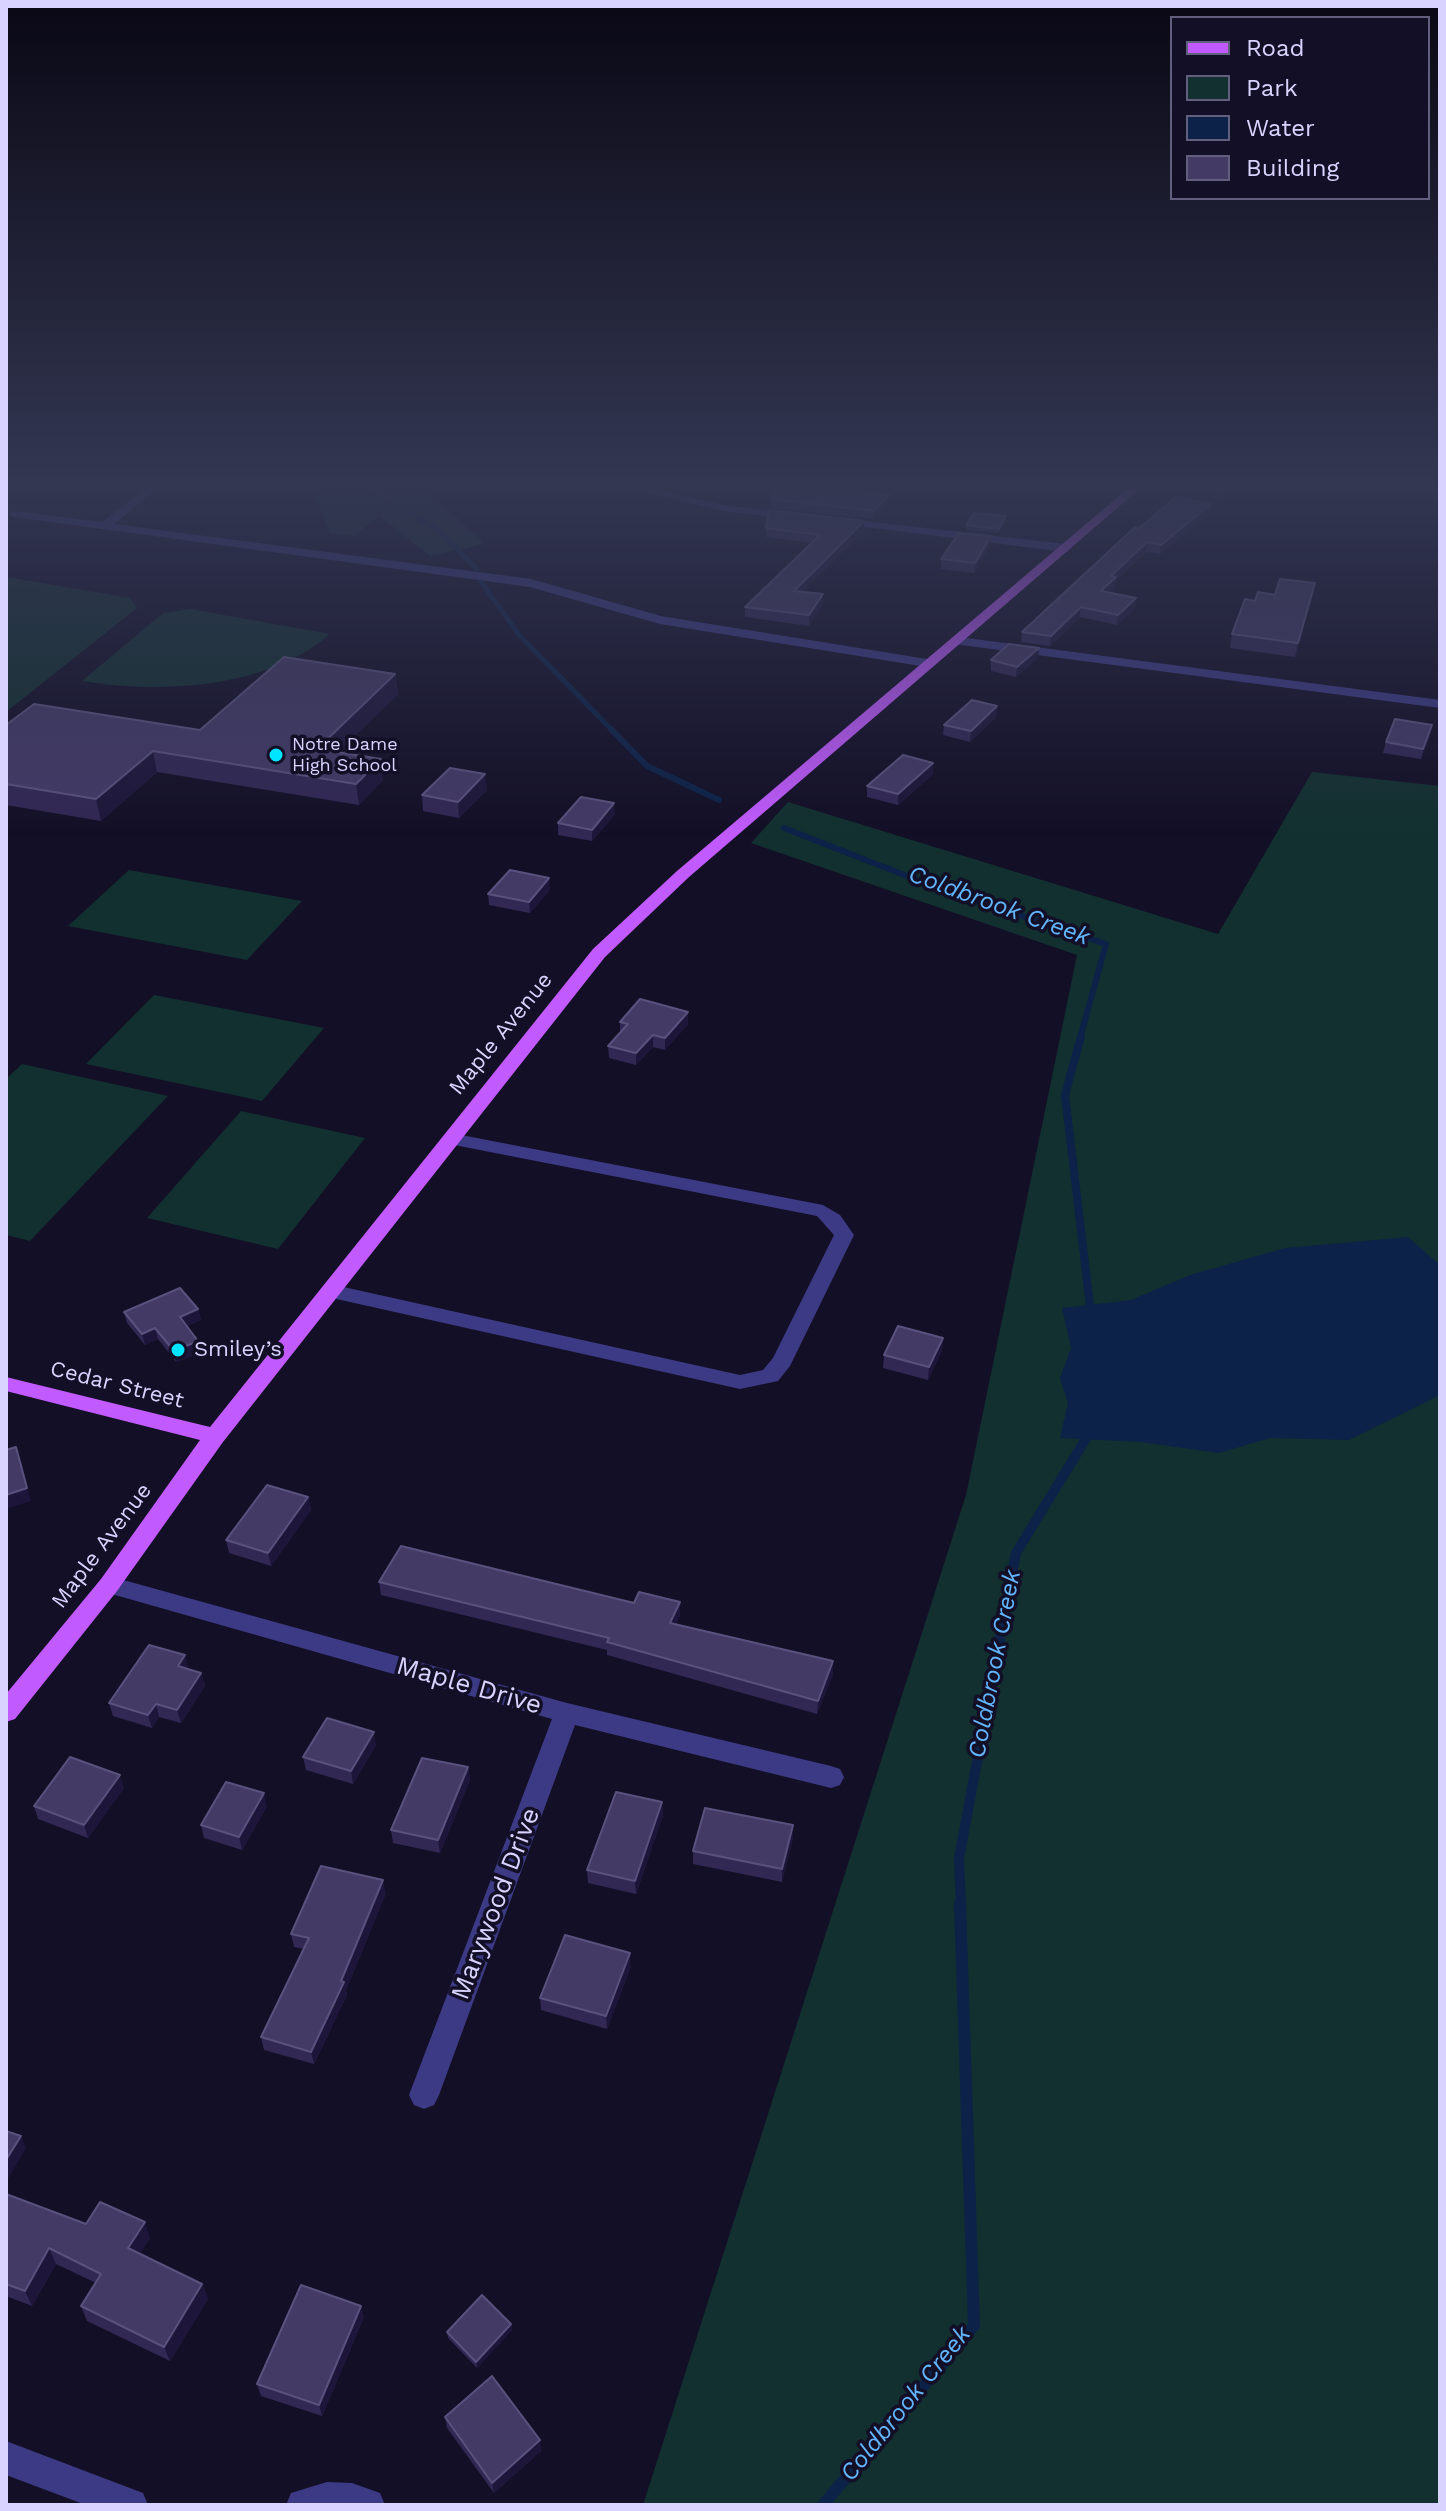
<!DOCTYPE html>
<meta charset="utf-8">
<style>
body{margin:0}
#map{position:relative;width:1446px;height:2511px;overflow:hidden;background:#130f26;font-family:"Work Sans",sans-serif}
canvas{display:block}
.frame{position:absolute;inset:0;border:8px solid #d9d4ff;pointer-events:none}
.legend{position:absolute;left:1170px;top:16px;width:260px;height:184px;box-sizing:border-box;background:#130f26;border:2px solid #625e7d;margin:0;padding:10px 14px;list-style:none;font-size:24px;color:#d9d4ff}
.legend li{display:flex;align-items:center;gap:16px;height:40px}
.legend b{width:40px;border:2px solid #625e7d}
</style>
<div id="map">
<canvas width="1446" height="2511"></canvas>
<div class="frame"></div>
<ul class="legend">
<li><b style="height:10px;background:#c25bff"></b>Road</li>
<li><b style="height:22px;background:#12302f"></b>Park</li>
<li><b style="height:22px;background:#0c2248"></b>Water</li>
<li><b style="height:22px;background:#433a66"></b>Building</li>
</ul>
</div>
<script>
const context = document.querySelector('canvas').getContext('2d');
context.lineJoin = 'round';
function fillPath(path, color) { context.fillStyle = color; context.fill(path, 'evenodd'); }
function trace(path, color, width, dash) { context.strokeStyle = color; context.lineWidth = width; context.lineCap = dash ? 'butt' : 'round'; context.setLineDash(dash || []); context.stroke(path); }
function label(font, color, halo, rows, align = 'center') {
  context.font = font + ' "Work Sans",sans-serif'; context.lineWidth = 7; context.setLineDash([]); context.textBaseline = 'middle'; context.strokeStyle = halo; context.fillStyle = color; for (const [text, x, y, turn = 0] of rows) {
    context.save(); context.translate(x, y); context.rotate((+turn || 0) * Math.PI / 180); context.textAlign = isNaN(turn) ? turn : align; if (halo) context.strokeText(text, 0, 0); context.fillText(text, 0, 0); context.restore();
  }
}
fillPath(new Path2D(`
 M301,485H422L484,544L430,556L379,516L355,536L330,533L313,490Z
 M6,577L130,598L137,608L6,712Z
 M190,609L330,634C268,689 159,694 82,681L163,613Z
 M1312,772L1440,786V2505H643L966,1495L1077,955L751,843L788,802L1218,934Z
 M129,870L302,901L247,960L68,926Z
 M154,995L324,1028L262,1101L86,1064Z
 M22,1064L168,1096L30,1241L6,1235V1079Z
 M241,1111L365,1138L278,1249L147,1218Z`), '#12302f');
fillPath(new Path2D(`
 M1408,1237L1440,1265V1395L1349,1440L1270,1438L1219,1453L1141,1442L1060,1438L1068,1403L1060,1378L1071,1348L1062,1308L1131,1300L1190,1275L1285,1248Z`), '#0c2248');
trace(new Path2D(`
 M369,485L438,531L477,569
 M481,582L520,636L613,731`), '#0c2248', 5);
trace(new Path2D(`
 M611,729L647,766L719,800
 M784,828L935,887L1106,944L1080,1038`), '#0c2248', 6);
trace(new Path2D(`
 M1081,1036L1065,1095L1091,1315`), '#0c2248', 8);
trace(new Path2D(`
 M961,1906L959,1858L1016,1553L1090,1432`), '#0c2248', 10);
trace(new Path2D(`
 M823,2505L974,2326L960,1904`), '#0c2248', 12);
fillPath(new Path2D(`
 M150,485H162L114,524L531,579L661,616L927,659L934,663L927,667L660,624L530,587L14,517L8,514L14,511L102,522Z
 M614,485H634L729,506L793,513L799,516L793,519L729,512Z
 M837,518L1066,544L1072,548L1066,552L833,523V519Z
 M959,637L1440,700V708L954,644V638Z
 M451,1133L823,1205L840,1215L854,1235L790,1366L778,1381L740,1389L323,1296L320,1291L323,1286L330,1284L740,1375L763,1370L773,1358L834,1235L817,1216L444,1143L442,1139Z
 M109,1576L567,1703L831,1766L840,1769L844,1777L840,1785L831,1788L575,1725L439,2095L434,2105L424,2109L414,2105L409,2095L552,1719L101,1591L97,1585L101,1579Z
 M6,2441L143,2493L148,2505H86L6,2475Z
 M327,2482L352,2483L380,2493L385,2505H286L291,2493Z`), '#3d3a85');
fillPath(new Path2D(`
 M1132,485H1144L689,877L605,957L223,1442L117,1591L15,1719L6,1722V1694L101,1579L200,1440L6,1391V1377L210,1427L593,949L677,871Z`), '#c25bff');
fillPath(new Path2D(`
 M1032,485H1068L1059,494L1032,489Z
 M1184,485H1237L1218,501L1213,496L1214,490L1210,494L1183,489Z
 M889,495L888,503L874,519L771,508V499Z
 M1211,504L1209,513L1160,554L1146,552L1116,580L1115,587L1109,593L1136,598L1135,608L1117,625L1080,617L1050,646L1021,642L1022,632L1138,529Z
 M1006,516V521L998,533L966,530V525Z
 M766,528L864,531L802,592L823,604L809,626L745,617V607L811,543L766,537Z
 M991,536L990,546L974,573L941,569V559Z
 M1275,595L1312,597L1295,657L1230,648L1232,634L1255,601Z
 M1038,658L1016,677L991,671V660Z
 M395,674L398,694L338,752L383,780L359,805L157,772L101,821L6,805V725L200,730Z
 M997,706L996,717L970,742L943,735L944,725Z
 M1430,736L1421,759L1383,753L1386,742Z
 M933,774L898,805L867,797V786Z
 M487,790L459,818L423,811L422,795Z
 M615,814L592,841L558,835V823Z
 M550,890L530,913L489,905L488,894Z
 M688,1012V1024L665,1050L653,1047L636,1065L609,1058L608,1046L620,1033V1022Z
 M198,1309L201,1320L187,1326L201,1352L176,1362L158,1339L145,1345L127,1323L124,1312Z
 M943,1338L942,1351L928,1380L883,1368L884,1355Z
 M308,1497L311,1510L271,1566L229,1553L226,1540Z
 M379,1582L634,1603L680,1602V1615L676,1625L833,1674L817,1714L607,1655V1650L381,1595Z
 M185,1655L188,1669L201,1673L205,1686L181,1723L159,1717L152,1728L113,1716L109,1703Z
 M376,1745L353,1784L306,1770L303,1757Z
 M468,1767L470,1780L440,1853L393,1843L391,1830Z
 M124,1788L88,1838L38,1819L34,1806Z
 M662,1802L663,1815L636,1894L588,1883L587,1870Z
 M267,1806L242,1850L204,1838L201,1825Z
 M793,1825V1838L782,1882L693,1864V1851Z
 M386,1893L346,1990L347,1995L314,2064L264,2050L261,2037L304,1949L294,1947L291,1934Z
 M631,1966L607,2029L541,2010L540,1998Z
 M6,2194L86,2224L150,2238L140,2253L202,2284L208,2299L170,2361L87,2321L81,2306L96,2283L56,2264L32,2306L6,2296Z
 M364,2317L322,2416L261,2396L257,2384Z
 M511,2324L512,2330L477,2368L448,2338L447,2332Z
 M445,2417L540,2440L541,2451L494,2493L447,2428Z`), '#312854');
fillPath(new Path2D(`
 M1060,485H1068L1059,494Z
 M1212,485H1220L1214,488V490L1210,494Z
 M1229,485H1237L1218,501L1220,493Z
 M889,495L888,503L874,519V511Z
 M1211,504L1209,513L1160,554L1161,545Z
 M1006,516V521L998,533L999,529Z
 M864,521V531L793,601L794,591Z
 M991,536L990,546L974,573L975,563Z
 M1147,542L1146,552L1116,580L1115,587L1100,601L1101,591L1111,576Z
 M1315,583L1312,597L1295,657L1298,643Z
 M823,594V604L809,626V615Z
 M1136,598L1135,608L1117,625L1118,615Z
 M1081,607L1080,617L1050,646L1051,636Z
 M1039,648L1038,658L1016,677L1017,667Z
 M395,674L398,694L320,770L317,749Z
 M997,706L996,717L970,742L971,731Z
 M1432,725L1430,736L1421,759L1423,749Z
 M153,751L157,772L101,821L96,799Z
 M381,759L383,780L359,805L356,784Z
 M933,763V774L898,805V794Z
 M485,774L487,790L459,818L458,802Z
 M614,803L615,814L592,841V830Z
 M549,878L550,890L530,913L529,902Z
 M688,1012V1024L665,1050V1038Z
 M653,1035V1047L636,1065V1053Z
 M198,1309L201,1320L182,1328L180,1317Z
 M155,1328L158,1339L145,1345L142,1334Z
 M943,1338L942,1351L928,1380L929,1367Z
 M198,1341L201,1352L176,1362L174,1351Z
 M20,1460L31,1501L6,1509V1495Z
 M308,1497L311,1510L271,1566L268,1553Z
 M680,1602V1615L671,1636L670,1623Z
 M185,1655L188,1668L182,1679L178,1666Z
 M833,1661V1674L817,1714L818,1701Z
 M201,1673L205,1686L181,1723L177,1710Z
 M156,1704L159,1717L152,1728L148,1715Z
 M374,1732L376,1745L353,1784L351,1771Z
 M468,1767L470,1780L440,1853L438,1840Z
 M120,1775L124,1788L88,1838L84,1825Z
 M264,1793L267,1806L242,1850L239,1837Z
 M662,1802L663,1815L636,1894L635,1881Z
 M793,1825V1838L782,1882V1869Z
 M383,1880L386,1893L346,1990L347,1995L314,2064L311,2052Z
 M630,1953L631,1966L607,2029L606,2016Z
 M21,2136L26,2148L6,2182V2160Z
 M145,2222L150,2238L134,2263L128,2248Z
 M49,2248L56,2264L32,2306L25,2291Z
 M202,2284L208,2299L170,2361L164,2347Z
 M361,2306L364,2317L322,2416L319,2405Z
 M511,2324L512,2330L477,2368L476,2362Z
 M540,2440L541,2451L494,2493L492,2483Z`), '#1d163a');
const building = new Path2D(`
 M774,485H821L889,495L874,511L771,499Z
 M1216,485H1229L1220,493L1214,488Z
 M1176,497L1211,504L1161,545L1147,542L1111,576L1116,577L1101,591L1136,598L1118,615L1081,607L1051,636L1022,632L1135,527L1138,529Z
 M769,510L864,521L794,591L823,594L809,615L745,607L820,535L766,528Z
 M974,513L1006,516L999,529L966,525Z
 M959,533L991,536L975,563L941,559Z
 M1280,579L1315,583L1298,643L1232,634L1245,599L1255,601L1258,592L1275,595Z
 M1009,644L1039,648L1017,667L991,660Z
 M284,657L395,674L317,749L381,759L356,784L153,751L96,799L6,784V725L34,704L200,730Z
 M972,700L997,706L971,731L944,725Z
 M1395,719L1432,725L1423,749L1386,742Z
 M903,755L933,763L898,794L867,786Z
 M450,768L485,774L458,802L422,795Z
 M581,797L614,803L592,830L558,823Z
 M510,870L549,878L529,902L488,894Z
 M640,999L688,1012L665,1038L653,1035L636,1053L608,1046L628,1024L620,1022Z
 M180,1288L198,1309L180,1317L198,1341L174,1351L155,1328L142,1334L124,1312Z
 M898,1326L943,1338L929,1367L884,1355Z
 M16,1447L27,1488L6,1495V1450Z
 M267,1485L308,1497L268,1553L226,1540Z
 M401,1546L634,1603L639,1592L680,1602L670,1623L833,1661L818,1701L607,1642L609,1638L379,1582Z
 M149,1645L185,1655L178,1666L201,1673L177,1710L156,1704L148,1715L109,1703Z
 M327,1718L374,1732L351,1771L303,1757Z
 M70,1757L120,1775L84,1825L34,1806Z
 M422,1758L468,1767L438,1840L391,1830Z
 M226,1782L264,1793L239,1837L201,1825Z
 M616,1792L662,1802L635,1881L587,1870Z
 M705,1808L793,1825L782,1869L693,1851Z
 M321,1866L383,1880L341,1981L344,1982L311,2052L261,2037L309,1938L291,1934Z
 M565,1935L630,1953L606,2016L540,1998Z
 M6,2131L21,2136L6,2160Z
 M6,2194L86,2224L100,2202L145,2222L128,2248L202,2284L164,2347L81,2306L101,2274L49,2248L25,2291L6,2284Z
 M301,2285L361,2306L319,2405L257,2384Z
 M482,2295L511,2324L476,2362L447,2332Z
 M492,2376L540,2440L492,2483L445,2417Z`);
fillPath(building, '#433a66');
trace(building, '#5a527e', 2);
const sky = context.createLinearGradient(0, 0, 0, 836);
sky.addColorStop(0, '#0a0815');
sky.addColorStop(0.58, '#333752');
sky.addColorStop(1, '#33375200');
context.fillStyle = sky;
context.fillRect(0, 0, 1446, 836);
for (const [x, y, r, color] of [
 [276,755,8,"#00e5ff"],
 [178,1350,8,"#00e5ff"]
]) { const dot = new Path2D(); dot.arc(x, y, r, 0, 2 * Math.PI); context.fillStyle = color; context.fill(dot); trace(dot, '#130f26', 3); }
label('18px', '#d9d4ff', '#130f26', [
 ["Notre Dame",292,745],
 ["High School",292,766]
], 'left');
label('22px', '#d9d4ff', '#130f26', [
 ["Maple Avenue",501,1034,-51],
 ["Cedar Street",117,1385,14],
 ["Maple Avenue",102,1546,-53]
]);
label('22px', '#d9d4ff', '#130f26', [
 ["Smiley’s",194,1350]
], 'left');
label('italic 24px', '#62b6ff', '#130f26', [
 ["Coldbrook Creek",999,906,20],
 ["Coldbrook Creek",995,1664,-79],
 ["Coldbrook Creek",906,2404,-51]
]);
label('26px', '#d9d4ff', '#130f26', [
 ["Maple Drive",469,1686,16],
 ["Marywood Drive",496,1904,-69]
]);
</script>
